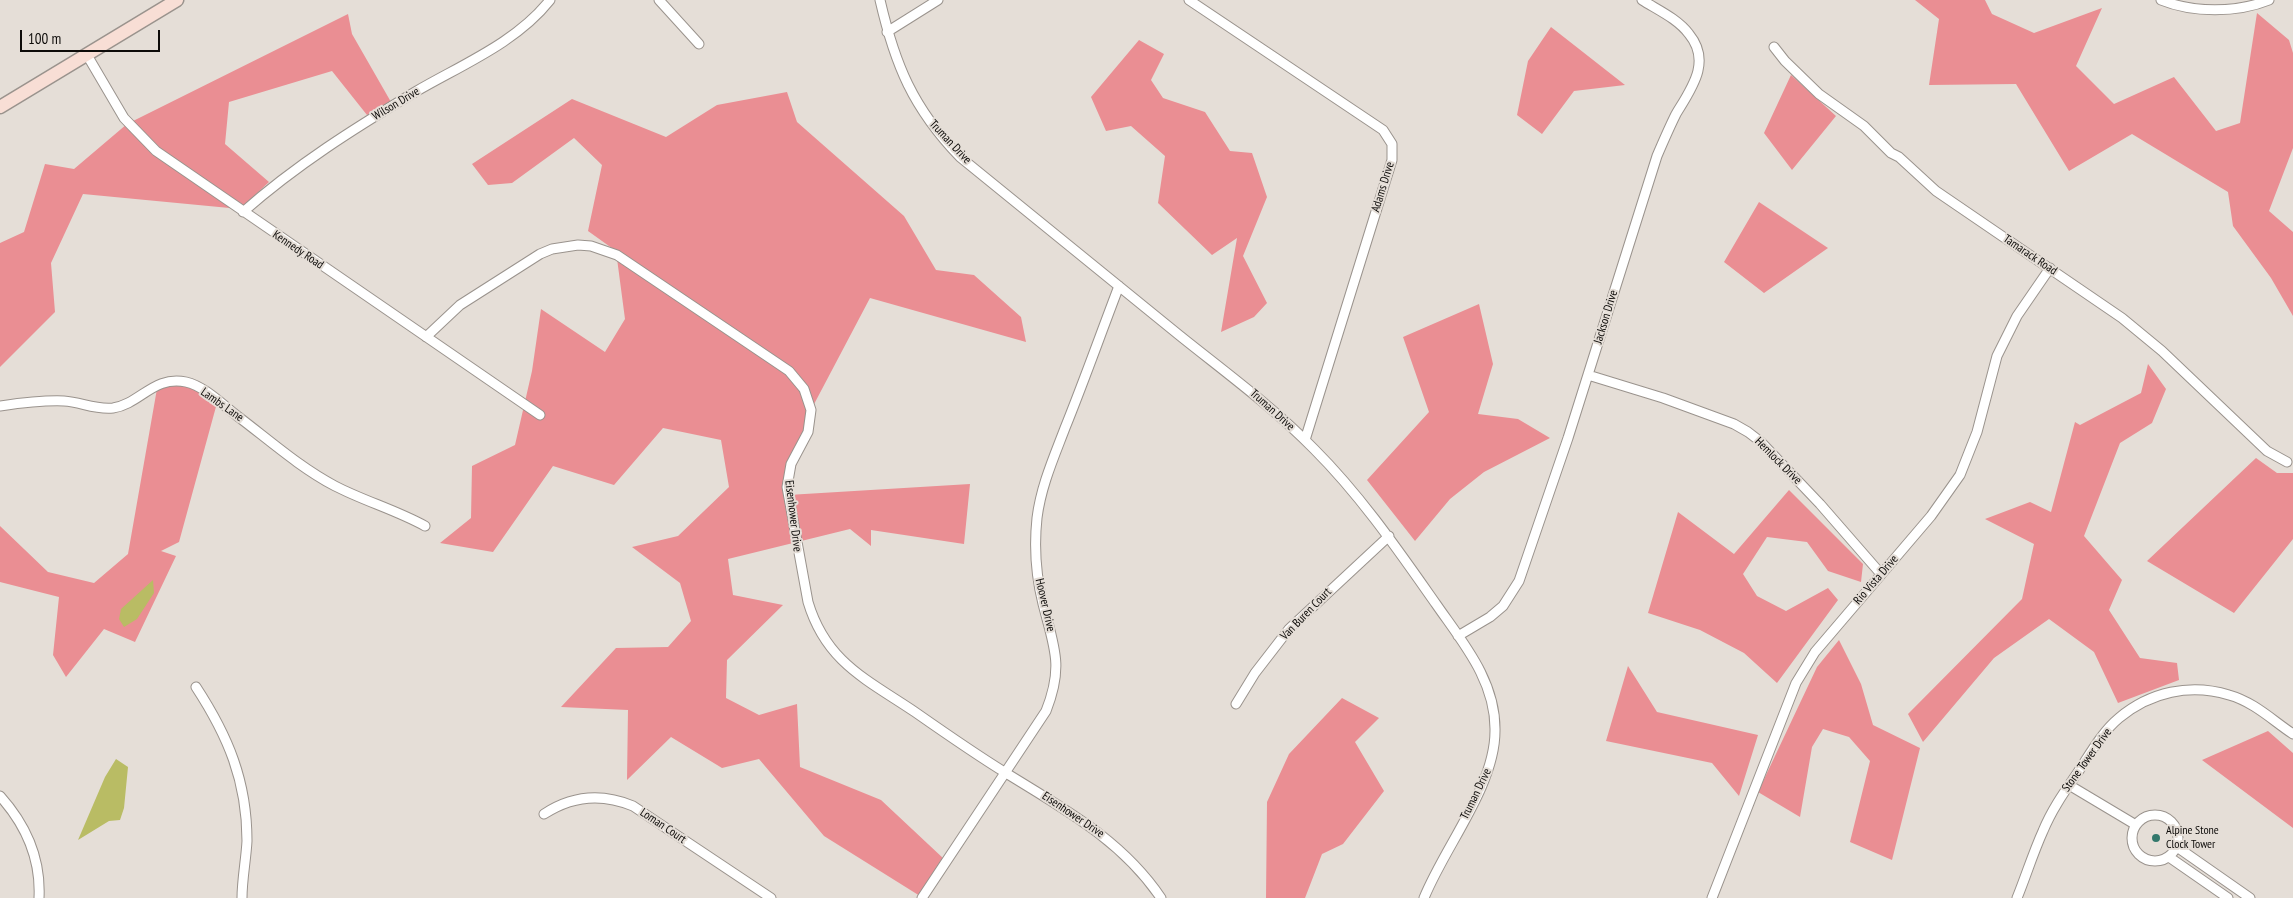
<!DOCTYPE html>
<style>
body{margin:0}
#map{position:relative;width:2293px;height:898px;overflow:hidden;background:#e5ded7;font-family:"PT Sans Narrow",sans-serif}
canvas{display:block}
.scale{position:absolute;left:20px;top:30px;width:140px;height:22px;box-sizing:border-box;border:2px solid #0d0b09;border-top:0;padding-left:6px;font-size:15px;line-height:18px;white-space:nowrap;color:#0d0b09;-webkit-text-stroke:4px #e5ded7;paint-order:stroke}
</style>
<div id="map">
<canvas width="2293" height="898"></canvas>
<div class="scale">100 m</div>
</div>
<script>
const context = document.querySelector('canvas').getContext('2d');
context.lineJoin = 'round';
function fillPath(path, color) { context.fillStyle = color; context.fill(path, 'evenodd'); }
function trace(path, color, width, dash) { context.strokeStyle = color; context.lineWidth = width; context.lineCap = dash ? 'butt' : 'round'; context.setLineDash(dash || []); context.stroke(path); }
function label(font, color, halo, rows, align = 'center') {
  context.font = font + ' "PT Sans Narrow",sans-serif'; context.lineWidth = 4; context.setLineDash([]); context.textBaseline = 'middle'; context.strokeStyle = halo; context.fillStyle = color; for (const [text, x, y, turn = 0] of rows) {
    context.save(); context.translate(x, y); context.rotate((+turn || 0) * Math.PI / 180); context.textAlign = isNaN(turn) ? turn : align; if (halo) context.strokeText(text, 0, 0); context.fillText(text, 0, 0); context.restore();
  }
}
fillPath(new Path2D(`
 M1915,0H1985L1992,14L2034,33L2102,8L2076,66L2114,104L2174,77L2216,131L2240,123L2257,13L2289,40L2293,53V148L2269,211L2293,232V316L2271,278L2233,226L2228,192L2132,134L2069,171L2016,84L1929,85L1939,19Z
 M348,14L352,34L391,102L367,115L332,71L229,102L225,144L269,182L240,209L83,194L51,263L55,312L0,367V243L24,232L45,164L74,169L127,124Z
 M1551,27L1625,85L1574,91L1542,134L1517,115L1528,61Z
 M1139,40L1164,54L1151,80L1163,98L1205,112L1230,151L1252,153L1267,197L1243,256L1267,303L1254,317L1221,332L1237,238L1212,255L1158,203L1165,156L1131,126L1106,131L1091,97Z
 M1791,75L1836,116L1792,170L1764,133Z
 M787,92L797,122L904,216L936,270L974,275L1021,317L1026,342L870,298L812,408L788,495L970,484L964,544L871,530V546L850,529L728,559L733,595L783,605L727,660L726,698L759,715L797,704L800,767L881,800L944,859L920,896L824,836L759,759L722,768L671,737L627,780L628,710L561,707L616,648L668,647L691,621L680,583L632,547L678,536L729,487L721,440L663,428L614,485L553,466L493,552L440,543L471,518L472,466L515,445L532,371L541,309L605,352L625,319L616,251L588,231L602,165L574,138L512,183L488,185L472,164L572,99L666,137L717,105Z
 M1759,202L1828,248L1764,293L1724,262Z
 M1479,304L1493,364L1478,414L1518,419L1550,438L1484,472L1450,499L1415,541L1367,480L1429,412L1403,337Z
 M2148,364L2166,389L2152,423L2120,443L2084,536L2122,580L2109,610L2140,658L2177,663L2179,680L2118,703L2094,652L2049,619L1994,658L1923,742L1908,714L2022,599L2034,544L1985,519L2030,502L2051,512L2075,422L2080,425L2141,393Z
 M189,382L217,403L179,542L161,551L176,556L135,642L104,629L66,677L53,655L59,597L0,582V526L48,572L94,583L128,554L158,383Z
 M2256,458L2277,473H2293V539L2234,613L2147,561Z
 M1789,490L1863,564L1861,582L1828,571L1807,542L1767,537L1743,574L1757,596L1786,611L1828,588L1838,600L1777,683L1744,653L1700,630L1648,613L1678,512L1734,554Z
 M1839,640L1861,684L1873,725L1920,748L1892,860L1850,842L1870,761L1849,737L1823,729L1812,747L1800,817L1758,792L1817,667Z
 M1628,666L1657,712L1758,735L1739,796L1712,763L1606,741Z
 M1342,698L1379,718L1355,742L1384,791L1343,844L1322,854L1305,898H1266L1267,802L1289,754Z
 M2268,731L2293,753V828L2202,760Z`), '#ea8e93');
fillPath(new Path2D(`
 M153,580L154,593L137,619L124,627L119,619L121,609Z
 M116,759L128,767L124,808L120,820L109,821L78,840L105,777Z`), '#b9bc64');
const minor = new Path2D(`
 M659,0L699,44
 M880,0C895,65 913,108 960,157C1033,216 1106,275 1179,335C1225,372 1272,406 1314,449C1361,496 1398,550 1436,604C1463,643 1496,681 1495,731C1495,786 1445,846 1424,898
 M1189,0L1383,130L1392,144V160L1305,440
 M2161,0C2193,13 2237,13 2269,0
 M887,32L938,0
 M1774,47L1785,61L1819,94L1864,126L1891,153L1899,157L1936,191L2122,318L2162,351L2267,451L2287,462
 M87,55L124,118L156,151L540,415
 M243,212C296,165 355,128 415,92C461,65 516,43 550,0
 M426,337L460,305L540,254L552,249L578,245L591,246L617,255L789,371L804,389L811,410L808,432L791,464L787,487L808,602C826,662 866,679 915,712C945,733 975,754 1006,773C1064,809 1122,840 1161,898
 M1588,375L1663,398L1734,424L1748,432L1761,442L1820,504L1881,574
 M0,406C21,403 43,400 64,401C81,402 95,410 113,408C140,404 154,375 186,382C204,386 222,404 236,415C268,439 299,467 335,486C364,501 396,510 425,526
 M1458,636L1490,617L1503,606L1519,581L1568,438L1657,156C1663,142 1669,128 1676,114C1691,89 1712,62 1689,34C1678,19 1658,10 1642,0
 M196,687C228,736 247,781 247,841C246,860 242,879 242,898
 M1236,704L1255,673L1289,629L1389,536
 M2069,785L2136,825
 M0,796C26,825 41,859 39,898
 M544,814C573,795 602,793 633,806L771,898
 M2132 838a23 23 0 1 1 46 0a23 23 0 1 1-46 0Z
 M2177,847L2250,898
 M2169,857L2228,898
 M922,898L1046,711C1064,666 1054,647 1043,604C1036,576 1034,546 1037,518C1041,486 1054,457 1065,428C1084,381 1101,333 1119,286
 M1712,898L1796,683L1815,652L1931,516L1960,475L1977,432L1997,356L2017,316L2050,268
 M2017,898C2026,876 2033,853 2043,831C2052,809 2065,791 2078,772C2090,754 2102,732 2119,718C2150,692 2190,683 2229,695C2254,702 2272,720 2293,734`);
const secondary = new Path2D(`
 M0,107L177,0`);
trace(minor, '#9a938d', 11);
trace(secondary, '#9a938d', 15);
trace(minor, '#fff', 9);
trace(secondary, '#f8ded5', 12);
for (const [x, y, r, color] of [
 [2156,838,5,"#33786c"]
]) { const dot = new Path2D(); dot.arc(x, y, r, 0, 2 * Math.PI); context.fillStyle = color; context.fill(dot); trace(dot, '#e5ded7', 2); }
label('12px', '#0d0b09', '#e5ded7', [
 ["Wilson Drive",396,104,-31],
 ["Truman Drive",950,142,47],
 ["Adams Drive",1383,187,-73],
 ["Kennedy Road",298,250,34],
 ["Tamarack Road",2030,255,34],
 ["Jackson Drive",1606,317,-73],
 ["Lambs Lane",222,405,35],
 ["Truman Drive",1272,410,42],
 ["Hemlock Drive",1778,461,45],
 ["Eisenhower Drive",793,516,83],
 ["Rio Vista Drive",1876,580,-49],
 ["Hoover Drive",1045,605,77],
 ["Van Buren Court",1306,614,-46],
 ["Stone Tower Drive",2087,760,-54],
 ["Truman Drive",1476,794,-64],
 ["Eisenhower Drive",1073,815,34],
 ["Loman Court",663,826,34]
]);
label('12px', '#0d0b09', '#e5ded7', [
 ["Alpine Stone",2166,831],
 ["Clock Tower",2166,845]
], 'left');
</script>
